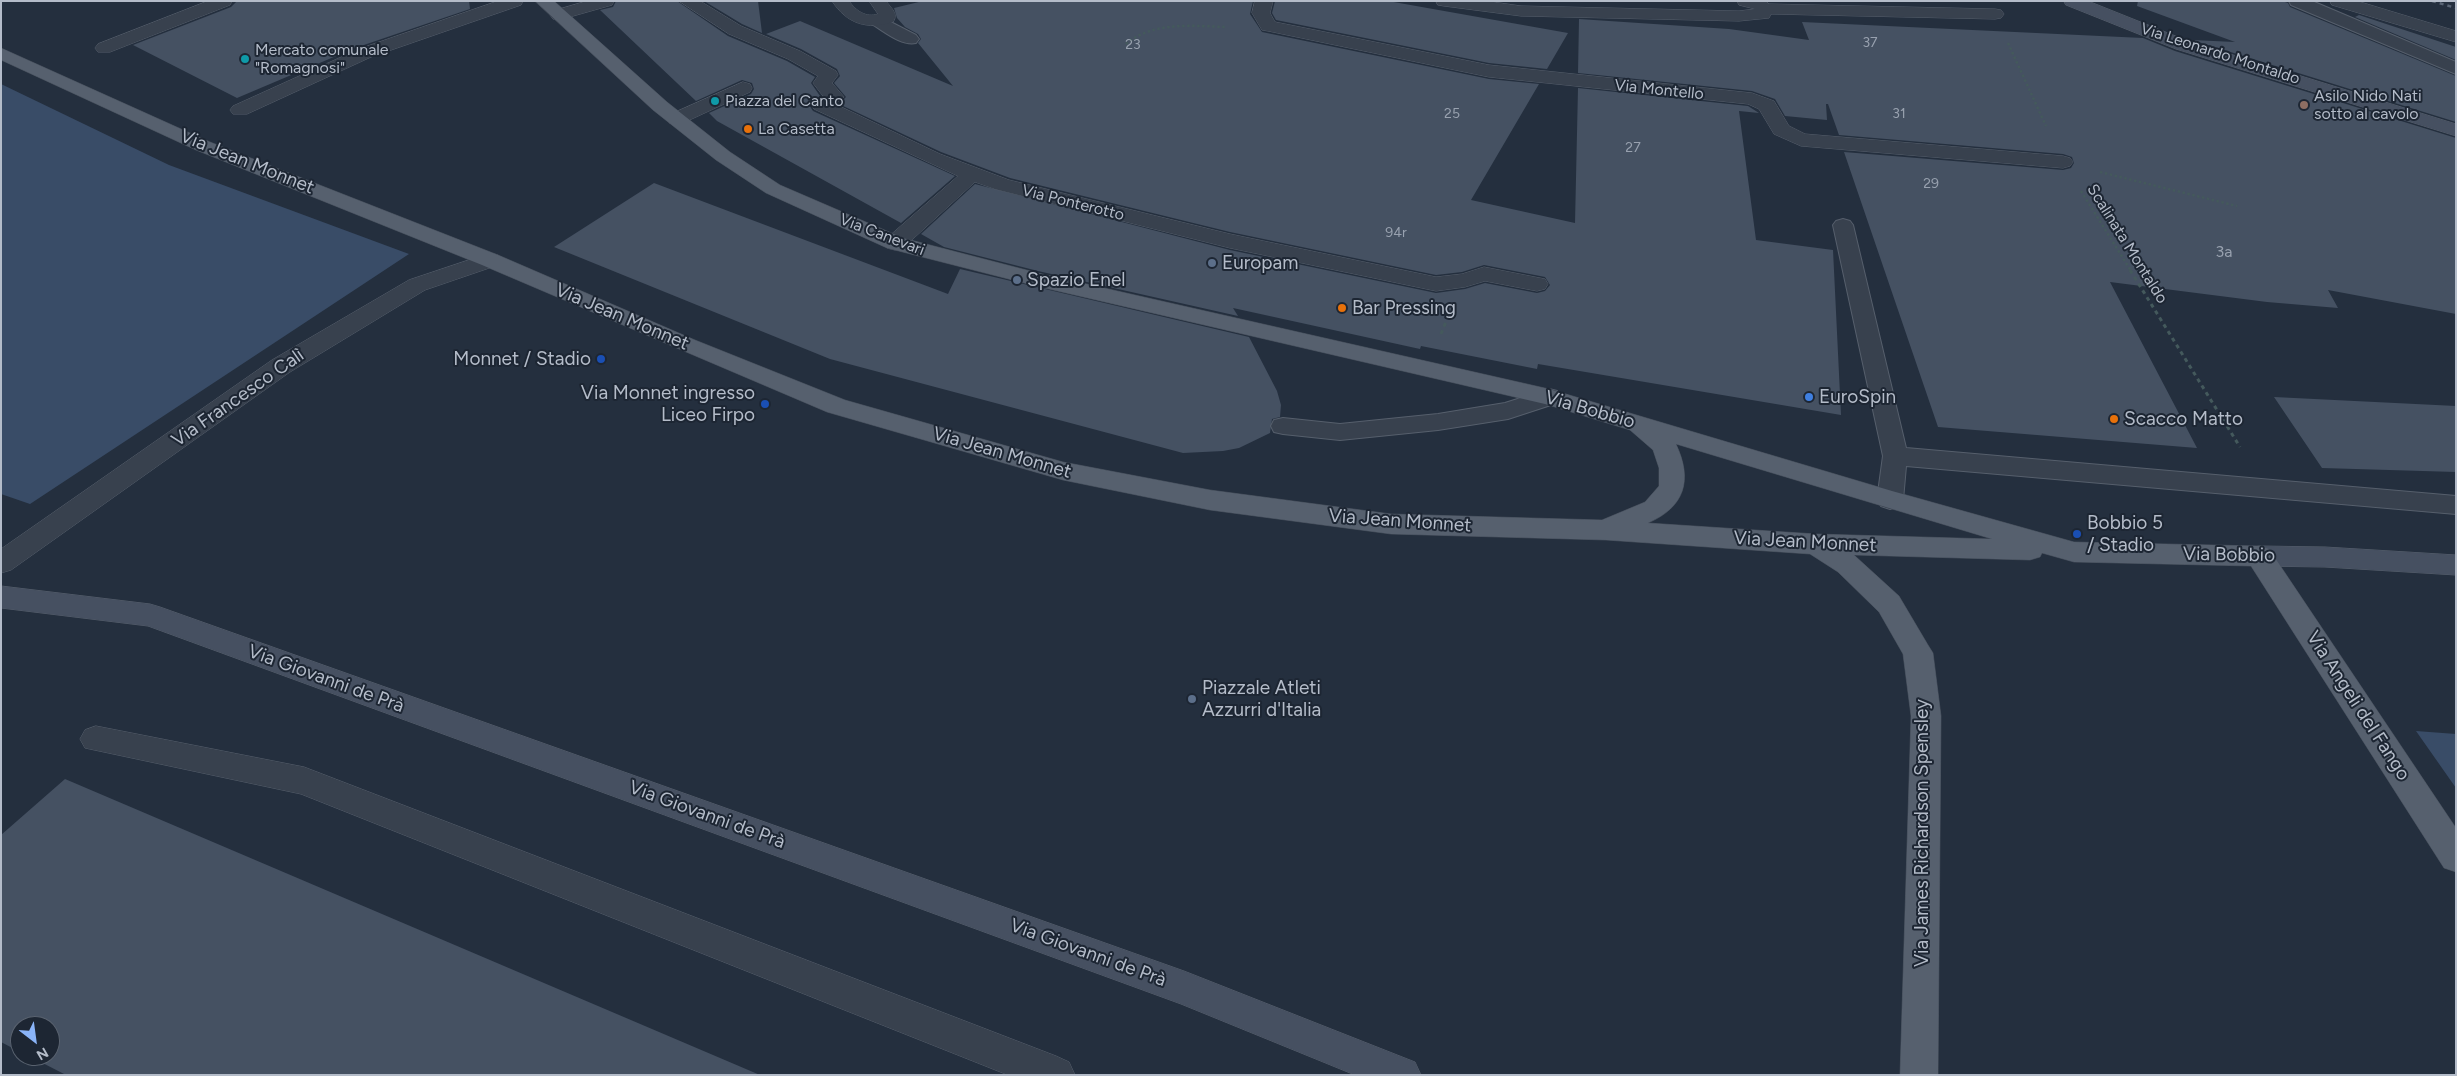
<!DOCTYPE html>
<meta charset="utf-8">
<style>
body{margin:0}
#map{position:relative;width:2457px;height:1076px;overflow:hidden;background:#242f3e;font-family:Figtree,sans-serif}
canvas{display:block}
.frame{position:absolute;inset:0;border:2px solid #b4bcc9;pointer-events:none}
.north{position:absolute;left:10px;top:1016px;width:50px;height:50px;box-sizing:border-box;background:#1d2633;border:1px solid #59626f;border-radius:50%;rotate:150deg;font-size:14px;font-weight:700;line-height:20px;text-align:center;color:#b4bcc9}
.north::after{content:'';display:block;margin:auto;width:18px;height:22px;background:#8ab4f8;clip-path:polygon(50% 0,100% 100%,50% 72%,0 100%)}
</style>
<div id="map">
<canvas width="2457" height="1076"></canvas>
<div class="frame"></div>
<div class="north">N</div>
</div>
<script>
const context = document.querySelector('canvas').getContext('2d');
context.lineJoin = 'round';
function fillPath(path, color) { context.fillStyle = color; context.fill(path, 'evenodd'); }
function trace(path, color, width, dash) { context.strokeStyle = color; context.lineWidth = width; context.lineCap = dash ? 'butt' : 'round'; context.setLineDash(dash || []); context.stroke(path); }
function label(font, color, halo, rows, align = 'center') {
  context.font = font + ' Figtree,sans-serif'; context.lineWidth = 4; context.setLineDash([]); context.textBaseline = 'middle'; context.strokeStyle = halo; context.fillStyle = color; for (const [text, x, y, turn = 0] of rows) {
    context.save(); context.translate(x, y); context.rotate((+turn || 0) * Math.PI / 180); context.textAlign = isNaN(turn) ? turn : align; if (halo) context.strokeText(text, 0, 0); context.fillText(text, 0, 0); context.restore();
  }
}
fillPath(new Path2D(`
 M1,84L169,165L409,254L30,504L1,494Z
 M2416,731L2456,734V788Z`), '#394c67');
fillPath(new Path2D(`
 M237,1H469L470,9L355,48L237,98L133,45L231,7Z
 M616,1H677L728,36L787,61L815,77L811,83L820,96L809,105L813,111L955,176L901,223L717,121L709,113L751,94L754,89L752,83L742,80L696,101L600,10L613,7Z
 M704,1H758L762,33L742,24Z
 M923,1H1253L1250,14L1262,32L1489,79L1539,84L1471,200L1575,223L1578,88L1748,106L1759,113L1739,111L1756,240L1833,250L1841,415L1538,364L1537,369L1421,346L1420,349L1233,308L1238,316L1038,271L944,247L921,234L975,184L1230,250L1436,293L1465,289L1485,283L1537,293L1545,291L1550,285L1545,277L1484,265L1462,272L1436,275L1230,232L1010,178L941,152L839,104L846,97L834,83L840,76L837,69L801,49L766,34L800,21L953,86L918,43L921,39L918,34L905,27L897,18L894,8Z
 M1275,1H1388L1568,33L1547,69L1489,63L1276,20L1272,13Z
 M2138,1H2282L2288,3L2290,7L2456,76V122L2192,40L2235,42L2137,6Z
 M2359,15L2456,47V60L2355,17Z
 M1579,19L1729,29L1809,40L1802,22L2143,38L2175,51L2456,138V314L2328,290L2338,308L2267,302L2110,282L2197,448L1938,427L1844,152L2063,170L2071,168L2074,163L2072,157L2063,154L1839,135L1828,104H1826L1827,120L1785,116L1775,99L1752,91L1578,73Z
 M654,183L948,294L960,269L1249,337L1277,391L1281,405L1280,417L1272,419L1270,433L1239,448L1223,451L1183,453L830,359L554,247Z
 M2274,397L2456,406V472L2322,468Z
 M65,779L760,1075H66L29,1056H50V1026H20V1052L1,1042V835Z`), '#455162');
const lane = new Path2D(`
 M2289,1H2312L2456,62V74L2291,5Z
 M879,16L916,35L919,39L916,43C901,46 885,32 873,25L871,21L873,17Z
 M1843,219L1850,221L1853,225L1906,448L2456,496V514L1906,466L1903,500L1899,506L1890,509L1881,506L1877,500L1883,456L1833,225L1836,221Z
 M1549,389L1557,391L1561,397L1557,403L1508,419L1438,430L1340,440L1283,434L1274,432L1271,426L1274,420L1283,418L1340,424L1438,414L1505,403Z`);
const street = new Path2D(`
 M208,1H232L230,5L110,52H98L95,48L98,44Z
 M498,1H523L521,5L371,57L247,114H233L230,110L233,106L359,49Z
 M587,1H614L612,5L559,20L553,19L550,15L553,11Z
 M679,1H700L741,26L800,51L836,71L838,75L832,83L844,97L835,104L940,154L1009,180L1230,234L1436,277L1462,274L1484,267L1545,279L1548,284L1545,289L1537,291L1485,281L1465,287L1436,291L1230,248L995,189L975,182L903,248L895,250L887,248L884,243L887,238L958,176L814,109L811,105L823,96L813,83L818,76L788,59L729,34Z
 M832,1H849C856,11 866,18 878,14L869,1H886C891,8 899,14 893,22C867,30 847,24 832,1Z
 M1255,1H1273L1270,13L1275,22L1489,65L1752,93L1774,101L1789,126L1805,134L2063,156L2070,158L2073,162L2070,166L2063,168L1801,146L1774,134L1759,109L1748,104L1489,77L1268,31L1262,30L1252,13Z
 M1436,1H1486L1521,6L1739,11L1755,9L1739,5L1737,1H1766L1769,4L1995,9L2001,10L2004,14L2001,18L1995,19L1771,14L1769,18L1739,21L1521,16L1444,6L1438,5Z
 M2330,1H2357L2456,31V42L2332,5Z
 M743,82L750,84L752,88L750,92L683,123H669L666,119L669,115Z
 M490,253L498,255L501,260L498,265L425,290L290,372L11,570L1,573V549L272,360L409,280Z
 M96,726L304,767L1056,1056L1069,1062L1075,1075H1008L301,794L85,748L80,739L85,730Z`);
const secondary = new Path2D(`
 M2064,1H2088L2188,41L2456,124V136L2176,49L2066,5Z
 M2259,546L2325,547L2456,555V575L2325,567L2259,566L2249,563L2245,556L2249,549Z
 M1,586L150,604L160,607L1184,971L1415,1062L1421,1075H1355L1181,1004L148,626L1,608Z`);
const primary = new Path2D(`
 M535,1H554L667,102L730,152L780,185L903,238L1038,273L1549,389L1892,491L2074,542L2259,546L2269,549L2456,828V872L2444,868L2251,566L2074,562L2042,553L2040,557L2030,560L1854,555L1899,596L1928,645L1933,653L1941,716L1938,1075H1900L1911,716L1903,654L1879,612L1838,572L1810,554L1606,540L1391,534L1210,510L1063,480L827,412L482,265L196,150L1,60V48L210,142L498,255L695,340L845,400L1063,462L1210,490L1391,514L1602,520L1645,502L1659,486V468L1653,450L1630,430L1545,404L1036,286L887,248L766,193L716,160L653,110ZM1676,444L1992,539L1816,534L1648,523C1685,507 1693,480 1676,444Z`);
trace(lane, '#565f6c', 2);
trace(street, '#565f6c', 1);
trace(secondary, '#565f6c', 1);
trace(primary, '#414a57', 1);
trace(new Path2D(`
 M2008,43L2046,126
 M1126,44C1153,21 1193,26 1227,27
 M2100,172L2237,206
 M2081,191L2131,271`), '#44595c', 2.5, [2.5, 2.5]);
trace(new Path2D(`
 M2130,270L2240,447
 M1441,334L1447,319`), '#44595c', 3, [4, 4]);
fillPath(lane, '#38414e');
fillPath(street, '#38414e');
fillPath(secondary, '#465061');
fillPath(primary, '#56606e');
trace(new Path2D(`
 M2432,1L2456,8`), '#5a6575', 2.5, [4, 4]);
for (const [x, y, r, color] of [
 [245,59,5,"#0f9aa8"],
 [715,101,5,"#0f9aa8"],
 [2304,105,5,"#8d6e63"],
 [748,129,5,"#e8710a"],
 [1212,263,5,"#5c6f8a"],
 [1017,280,5,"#5c6f8a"],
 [1342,308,5,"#e8710a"],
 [601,359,5,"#1a4fb4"],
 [1809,397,5,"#3f7fe0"],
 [765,404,5,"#1a4fb4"],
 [2114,419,5,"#e8710a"],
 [2077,534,5,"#1a4fb4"],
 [1192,699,5,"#5c6f8a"]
]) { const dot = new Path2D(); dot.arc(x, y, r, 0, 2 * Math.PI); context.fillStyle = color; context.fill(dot); trace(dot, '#1d2633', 2); }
label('14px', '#98a1af', null, [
 ["37",1870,43],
 ["23",1133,45],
 ["25",1452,114],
 ["31",1899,114],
 ["27",1633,148],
 ["29",1931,184],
 ["94r",1396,233]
]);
label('16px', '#b4bcc9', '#1d2633', [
 ["Mercato comunale",255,50],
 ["\"Romagnosi\"",255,68],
 ["Asilo Nido Nati",2314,96],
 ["sotto al cavolo",2314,114],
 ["Piazza del Canto",725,101],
 ["La Casetta",758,129]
], 'left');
label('16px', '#b4bcc9', '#1d2633', [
 ["Via Leonardo Montaldo",2220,54,18],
 ["Via Montello",1659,90,6],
 ["Via Ponterotto",1073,203,14],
 ["Via Canevari",882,235,21],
 ["Scalinata Montaldo",2127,244,58]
]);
label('16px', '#98a1af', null, [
 ["3a",2224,252]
]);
label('19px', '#b4bcc9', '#1d2633', [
 ["Via Jean Monnet",247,162,22],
 ["Via Jean Monnet",622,317,23],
 ["Via Francesco Calì",238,398,-35],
 ["Via Bobbio",1590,410,16],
 ["Via Jean Monnet",1002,453,16],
 ["Via Jean Monnet",1400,521,4],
 ["Via Jean Monnet",1805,542,3],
 ["Via Bobbio",2229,555,1],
 ["Via Giovanni de Prà",326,679,20],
 ["Via Angeli del Fango",2358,706,57],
 ["Via Giovanni de Prà",707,815,20],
 ["Via James Richardson Spensley",1922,833,-90],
 ["Via Giovanni de Prà",1088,953,20]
]);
label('19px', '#b4bcc9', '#1d2633', [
 ["Europam",1222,263],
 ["Spazio Enel",1027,280],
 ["Bar Pressing",1352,308],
 ["Monnet / Stadio",591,359,"right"],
 ["Via Monnet ingresso",755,393,"right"],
 ["Liceo Firpo",755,415,"right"],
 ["EuroSpin",1819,397],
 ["Scacco Matto",2124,419],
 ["Bobbio 5",2087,523],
 ["/ Stadio",2087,545],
 ["Piazzale Atleti",1202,688],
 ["Azzurri d'Italia",1202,710]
], 'left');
</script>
